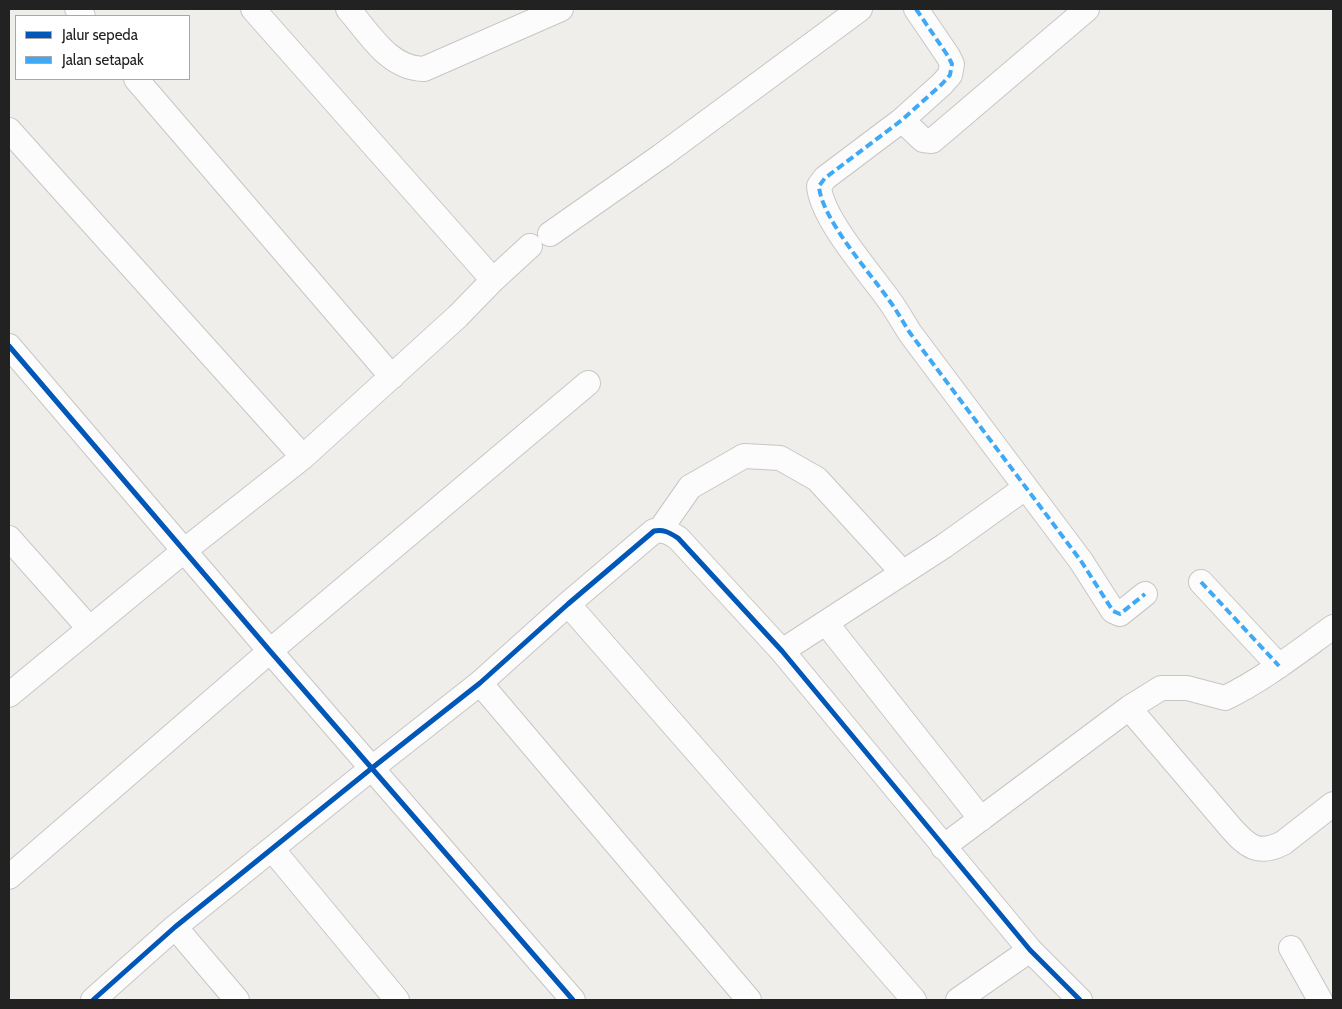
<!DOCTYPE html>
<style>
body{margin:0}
#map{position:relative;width:1342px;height:1009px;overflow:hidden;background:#efeeeb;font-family:Cabin,sans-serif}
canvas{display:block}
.frame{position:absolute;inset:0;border:10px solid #222;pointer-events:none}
.legend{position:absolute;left:15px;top:15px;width:175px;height:65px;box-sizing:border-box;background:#fff;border:1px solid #a7a7a7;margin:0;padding:6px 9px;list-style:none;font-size:15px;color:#222}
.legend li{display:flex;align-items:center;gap:10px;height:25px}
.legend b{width:25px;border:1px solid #a7a7a7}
</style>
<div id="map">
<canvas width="1342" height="1009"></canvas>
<div class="frame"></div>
<ul class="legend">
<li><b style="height:6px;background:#0057b8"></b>Jalur sepeda</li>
<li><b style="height:6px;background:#3fa9f5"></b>Jalan setapak</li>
</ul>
</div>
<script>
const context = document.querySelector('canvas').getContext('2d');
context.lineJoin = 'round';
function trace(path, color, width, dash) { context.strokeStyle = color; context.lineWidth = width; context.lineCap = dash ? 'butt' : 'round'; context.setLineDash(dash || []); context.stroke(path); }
const minor = new Path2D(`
 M77,9L83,16
 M253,9L493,280
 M348,9C369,33 389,69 424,69L561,9
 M916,9L948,56L952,64L950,75L942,84L902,120L825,178L819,186C821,218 870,273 889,300C897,311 903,322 910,333L1081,561L1113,611L1120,614L1145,594
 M136,79L392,377
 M902,120L923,140L932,141L1087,9
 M9,130L303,457
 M550,234L661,156L860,9
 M9,346L270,651L573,1000
 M660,530L690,487L744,456L780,458L817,479L903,573
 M9,538L89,628
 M1201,582L1279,666
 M568,604L914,1000
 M826,623L981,819
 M782,651L944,546L1025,488
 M480,683L749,1000
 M9,695L185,550L303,457L458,316L493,280L530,246
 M1129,708L1161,688H1187L1225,698C1264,679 1298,652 1333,627
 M943,847L1129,708L1231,828C1247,846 1258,856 1283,843L1333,804
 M272,849L397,1000
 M9,877L270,651L588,383
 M175,927L237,1000
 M1291,948L1320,1000
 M93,1000L175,927L372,768L480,683L568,604L654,531C664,529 670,533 678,538L782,651L1030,950L1080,1000
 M958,1000L1030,950`);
trace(minor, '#c7c6c5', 26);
trace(minor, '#fdfcfc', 24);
trace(new Path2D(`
 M916,9L948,56L952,64L950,75L942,84L902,120L825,178L819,186C821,218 870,273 889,300C897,311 903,322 910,333L1081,561L1113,611L1120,614L1145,594
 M1201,582L1279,666`), '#3fa9f5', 4, [8, 4]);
trace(new Path2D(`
 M9,346L270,651L573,1000
 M93,1000L175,927L372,768L480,683L568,604L654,531C664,529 670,533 678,538L782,651L1030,950L1080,1000`), '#0057b8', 5);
</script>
